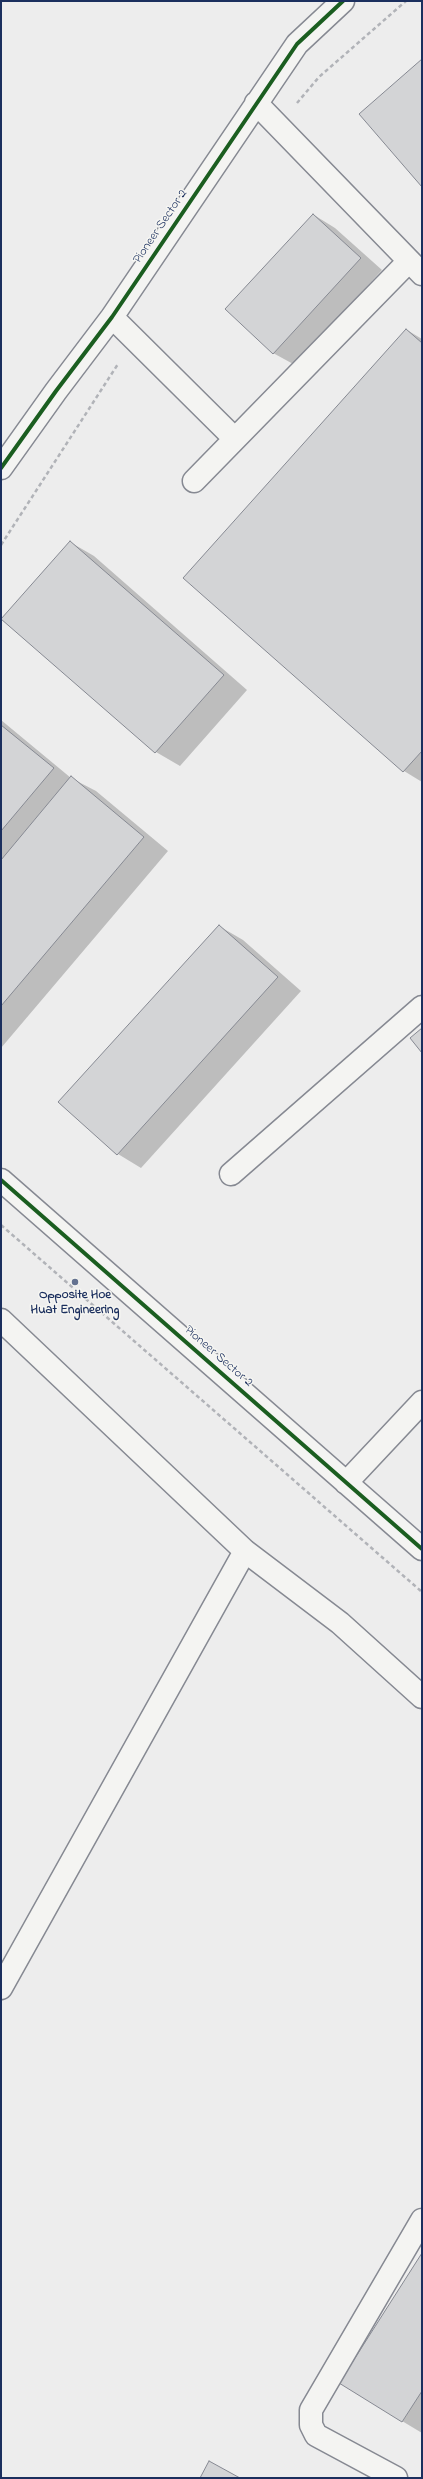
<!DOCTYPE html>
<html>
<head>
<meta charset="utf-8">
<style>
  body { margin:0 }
  #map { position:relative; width:423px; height:2479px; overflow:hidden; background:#ededed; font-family:"Indie Flower",sans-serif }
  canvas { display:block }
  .frame { position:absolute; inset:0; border:2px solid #1b2f5e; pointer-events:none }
</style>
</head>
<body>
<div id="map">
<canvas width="423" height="2479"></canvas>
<div class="frame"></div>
</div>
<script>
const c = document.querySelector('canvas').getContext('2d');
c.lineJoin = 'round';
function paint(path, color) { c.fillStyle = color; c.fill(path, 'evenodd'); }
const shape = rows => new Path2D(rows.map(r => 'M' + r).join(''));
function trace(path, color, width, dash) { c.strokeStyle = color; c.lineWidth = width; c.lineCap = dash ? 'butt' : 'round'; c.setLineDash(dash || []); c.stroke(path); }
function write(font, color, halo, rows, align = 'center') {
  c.font = font + ' "Indie Flower",sans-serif'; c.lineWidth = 3; c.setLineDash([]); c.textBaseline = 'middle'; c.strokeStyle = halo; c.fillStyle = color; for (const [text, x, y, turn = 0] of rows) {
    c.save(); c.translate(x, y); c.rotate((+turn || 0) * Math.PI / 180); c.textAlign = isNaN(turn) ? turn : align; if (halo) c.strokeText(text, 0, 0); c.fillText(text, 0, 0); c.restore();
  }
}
paint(shape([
  [314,215,335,228,382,270,295,365,273,353],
  [407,330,422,339,422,782,404,771],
  [70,542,94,556,247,690,180,766,156,752],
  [1,720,71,778,96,791,168,851,1,1048],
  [219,926,243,940,301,991,141,1168,118,1154],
  [422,2255,422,2433,402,2421]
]), '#0003');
const building = shape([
  [422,59,422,187,359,114,422,59],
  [313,214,361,258,273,354,225,309,313,214],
  [406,329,422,343,422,751,403,772,183,578,406,329],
  [70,541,224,675,155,753,1,619,70,541],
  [1,725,54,768,1,831,1,725],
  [71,776,144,837,1,1006,1,860,71,776],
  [219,925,278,977,117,1155,58,1102,219,925],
  [422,1028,422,1053,410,1038,422,1028],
  [422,2253,422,2391,402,2422,339,2383,422,2253],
  [209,2461,240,2478,200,2478,209,2461]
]);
paint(building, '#d3d4d6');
trace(building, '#868992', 1);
const minor = shape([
  [256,103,422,274],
  [112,317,235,439],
  [1,468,56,391,112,317,297,44,343,1],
  [194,481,409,261],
  [231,1174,422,1007],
  [1,1180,422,1549],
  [1,1320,245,1551,340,1623,422,1697],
  [346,1483,422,1402],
  [1,1988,245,1551],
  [396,2478,316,2435,311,2425,311,2410,422,2220]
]);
trace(minor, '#868992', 25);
trace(shape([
  [297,103,319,77,406,1],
  [1,545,118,364],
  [1,1225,422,1592]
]), '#b1b3b8', 2.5, [4, 3]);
trace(minor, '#f4f4f2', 22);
trace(shape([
  [1,468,56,391,112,317,297,44,343,1],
  [1,1180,422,1549]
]), '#1b5e20', 4);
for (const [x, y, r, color] of [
  [75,1282,4,"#647290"]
]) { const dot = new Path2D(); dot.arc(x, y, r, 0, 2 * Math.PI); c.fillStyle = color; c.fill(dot); trace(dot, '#f6f6f2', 1.5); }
write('13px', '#1b2f5e', '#f6f6f2', [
  ["Pioneer Sector 2",161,227,-56],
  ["Pioneer Sector 2",218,1357,41]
]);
write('bold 13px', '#1b2f5e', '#f6f6f2', [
  ["Opposite Hoe",75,1296],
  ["Huat Engineering",75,1311]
]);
</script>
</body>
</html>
